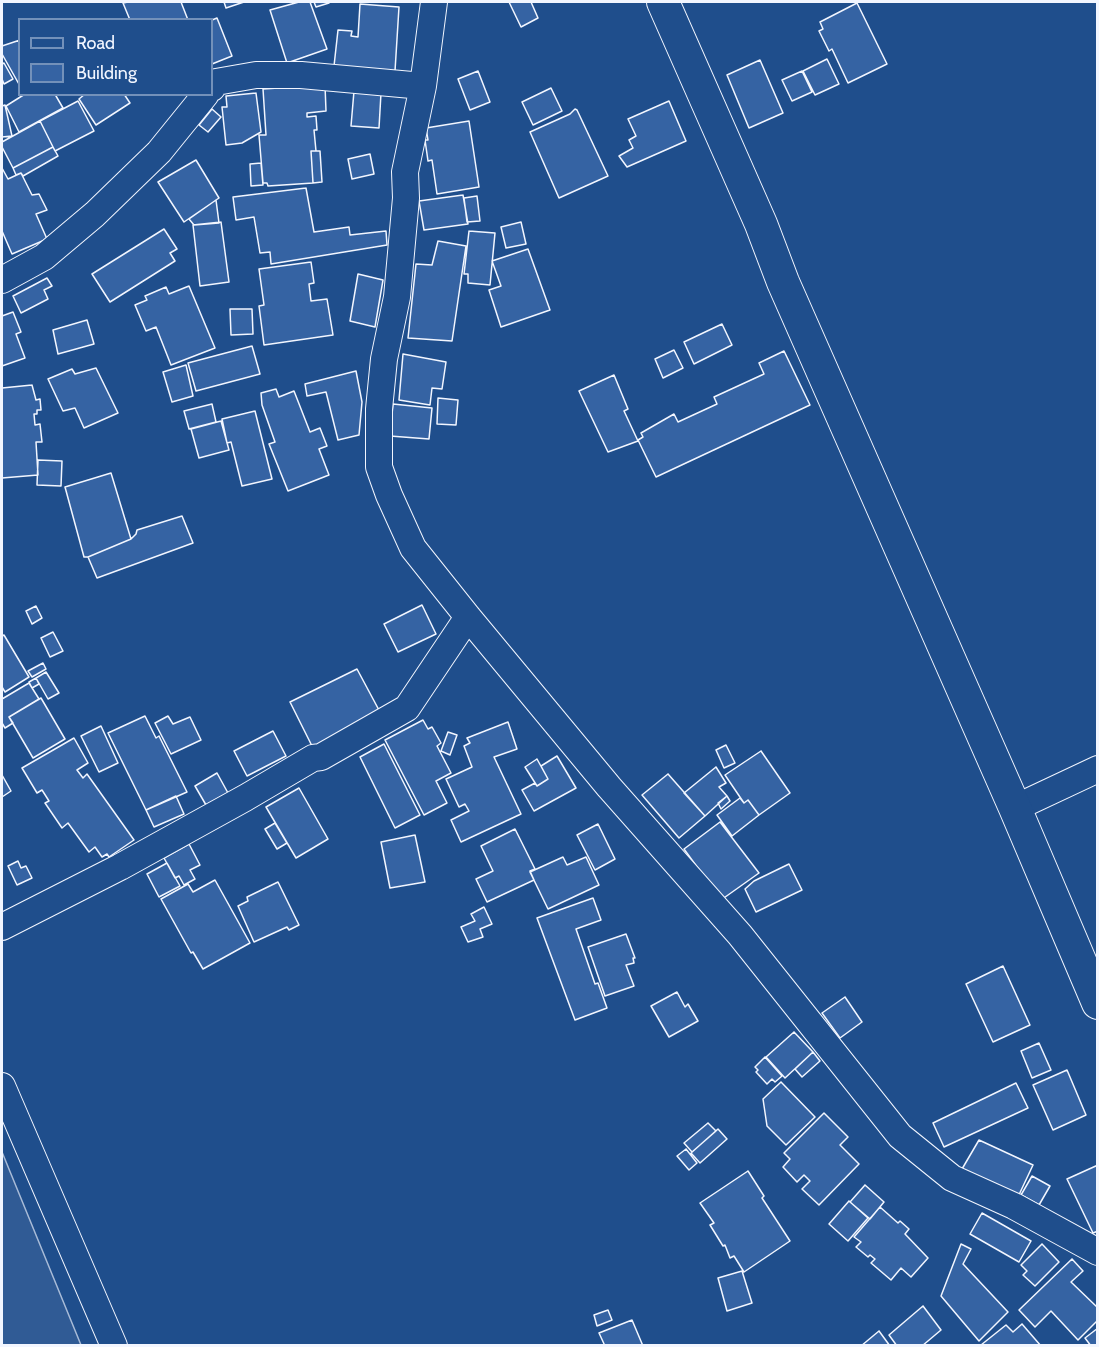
<!DOCTYPE html>
<html>
<head>
<meta charset="utf-8">
<style>
  body { margin:0 }
  #map { position:relative; width:1099px; height:1347px; overflow:hidden; background:#1f4e8c; font-family:Cabin,sans-serif }
  canvas { display:block }
  .frame { position:absolute; inset:0; border:3px solid #f2f6ff; pointer-events:none }
  .legend { position:absolute; left:18px; top:18px; width:195px; height:78px; box-sizing:border-box; background:#1f4e8c; border:2px solid #7391ba; margin:0; padding:8px 10px; list-style:none; font-size:18px; color:#f2f6ff }
  .legend li { display:flex; align-items:center; gap:12px; height:30px }
  .legend b { width:30px; border:2px solid #7391ba }
</style>
</head>
<body>
<div id="map">
<canvas width="1099" height="1347"></canvas>
<div class="frame"></div>
<ul class="legend">
<li><b style="height:8px;background:#1f4e8c"></b>Road</li>
<li><b style="height:16px;background:#3563a3"></b>Building</li>
</ul>
</div>
<script>
const c = document.querySelector('canvas').getContext('2d');
c.lineJoin = 'round';
function paint(path, color) { c.fillStyle = color; c.fill(path, 'evenodd'); }
const shape = rows => new Path2D(rows.map(r => 'M' + r).join(''));
function trace(path, color, width, dash) { c.strokeStyle = color; c.lineWidth = width; c.lineCap = dash ? 'butt' : 'round'; c.setLineDash(dash || []); c.stroke(path); }
const built = shape([
  [2,1152,81,1345,2,1345,2,1152]
]);
paint(built, '#305b95');
trace(built, '#a8bbd7', 1.5);
const building = shape([
  [128,2,181,2,188,20,130,20,123,3,128,2],
  [224,2,244,2,226,8,224,2],
  [299,2,310,2,327,49,287,63,270,10,299,2],
  [314,2,328,2,329,3,316,7,314,2],
  [509,2,531,2,538,18,521,27,509,2],
  [857,3,887,64,848,83,832,49,829,51,819,31,823,29,820,22,857,3],
  [360,4,399,7,395,71,334,66,338,30,352,31,351,36,358,37,360,4],
  [217,18,232,56,212,64,212,20,217,18],
  [20,40,20,86,2,54,2,46,20,40],
  [827,59,839,84,815,95,803,71,827,59],
  [760,60,783,113,749,128,727,75,760,60],
  [4,63,13,79,4,84,2,79,2,64,4,63],
  [478,71,490,102,470,110,458,79,478,71],
  [802,71,812,92,792,101,782,80,802,71],
  [325,85,326,111,307,113,307,117,316,116,317,130,314,130,316,151,311,151,313,183,268,186,267,183,263,183,259,135,266,135,263,89,325,85],
  [551,88,562,111,533,125,522,102,551,88],
  [354,91,381,93,379,128,351,126,354,91],
  [256,93,261,132,242,143,226,145,222,107,227,107,226,96,256,93],
  [25,94,59,94,56,96,63,108,19,132,6,106,25,94],
  [85,94,124,94,130,103,96,125,79,99,85,94],
  [78,101,94,131,55,151,40,121,78,101],
  [669,101,686,141,627,167,619,156,633,148,629,140,636,136,628,119,669,101],
  [5,105,12,136,2,137,2,106,5,105],
  [212,109,221,117,208,132,199,125,212,109],
  [575,109,577,110,608,176,559,198,530,132,570,114,575,109],
  [40,121,53,147,13,168,2,147,2,142,40,121],
  [469,121,479,187,437,194,432,160,428,161,425,140,428,140,426,128,469,121],
  [53,147,58,156,23,176,21,173,16,175,13,168,53,147],
  [311,151,320,151,322,182,313,183,311,151],
  [370,154,374,174,352,179,348,159,370,154],
  [196,160,219,198,184,222,158,182,196,160],
  [261,163,263,185,251,186,250,164,261,163],
  [2,168,8,179,21,173,32,195,39,194,47,210,36,214,47,239,12,254,2,231,2,168],
  [306,188,314,232,349,227,350,235,386,231,387,245,271,264,270,252,260,253,254,217,236,220,233,197,306,188],
  [463,195,468,224,424,230,419,201,463,195],
  [477,196,480,221,467,222,464,198,477,196],
  [216,200,219,223,194,225,189,219,216,200],
  [221,222,229,282,200,286,193,225,221,222],
  [521,222,526,244,506,248,501,227,521,222],
  [164,229,177,249,170,253,175,261,110,302,92,274,164,229],
  [469,231,495,233,490,285,468,283,468,274,464,274,469,231],
  [438,241,466,246,452,341,408,338,416,264,432,265,438,241],
  [528,249,550,310,501,327,489,290,501,286,492,261,528,249],
  [311,262,314,283,309,284,311,301,327,299,333,335,264,345,259,306,264,305,259,269,311,262],
  [358,274,383,280,375,327,350,321,358,274],
  [47,278,52,286,44,290,48,299,21,313,13,296,47,278],
  [189,286,215,348,171,365,156,327,146,331,135,305,147,300,145,296,166,287,169,294,189,286],
  [230,309,252,309,253,334,231,335,230,309],
  [13,312,21,332,16,334,25,358,2,366,2,316,13,312],
  [87,320,94,344,58,354,53,330,87,320],
  [722,324,732,345,694,364,684,342,722,324],
  [252,346,260,374,196,391,188,363,252,346],
  [674,350,683,368,663,378,655,359,674,350],
  [784,351,810,405,656,477,638,440,643,437,641,433,674,414,678,422,717,404,714,397,764,374,759,363,784,351],
  [403,354,446,362,442,389,432,388,430,405,399,400,403,354],
  [186,365,193,396,172,402,163,372,186,365],
  [96,368,118,413,84,428,75,408,63,411,48,379,72,369,75,374,96,368],
  [356,371,362,402,359,435,338,440,326,392,307,396,305,384,356,371],
  [614,375,628,409,624,411,638,441,608,452,579,391,614,375],
  [32,385,36,400,40,399,41,410,37,410,37,414,34,414,35,425,40,424,42,442,36,442,38,475,2,478,2,388,32,385],
  [276,389,279,397,294,391,310,432,320,428,327,446,319,449,329,475,288,491,269,444,275,442,262,405,261,393,276,389],
  [438,398,458,400,456,425,437,424,438,398],
  [212,404,216,422,189,429,184,411,212,404],
  [393,404,432,408,429,439,390,436,393,404],
  [255,411,272,479,242,486,231,442,227,443,222,419,255,411],
  [221,421,229,450,199,458,191,429,221,421],
  [38,460,62,461,61,486,37,485,38,460],
  [111,473,131,539,88,557,84,557,65,487,111,473],
  [182,516,193,543,97,578,88,557,131,539,136,534,137,530,182,516],
  [422,605,436,634,398,652,384,624,422,605],
  [36,606,42,618,32,624,26,611,36,606],
  [53,632,63,651,50,657,41,638,53,632],
  [4,635,29,677,5,692,2,687,2,636,4,635],
  [43,663,46,669,32,677,28,671,43,663],
  [357,669,380,712,313,748,290,702,357,669],
  [46,672,59,693,48,699,36,678,46,672],
  [36,678,39,684,32,688,29,682,36,678],
  [29,683,39,699,9,717,13,723,5,728,2,723,2,699,29,683],
  [41,698,65,739,33,758,9,717,41,698],
  [145,716,156,738,159,736,187,792,146,810,108,733,145,716],
  [168,716,173,724,190,717,201,740,171,754,155,723,168,716],
  [423,720,428,729,432,727,441,743,437,746,451,773,436,781,447,803,424,815,385,740,423,720],
  [508,722,517,749,494,757,521,814,461,842,451,820,469,811,465,804,459,807,446,779,472,767,464,746,470,743,467,738,508,722],
  [101,726,118,763,99,772,81,736,101,726],
  [273,731,286,756,247,776,234,751,273,731],
  [448,732,457,735,450,755,441,751,448,732],
  [74,738,88,763,77,770,83,778,87,774,134,840,109,857,107,854,102,857,95,847,89,852,68,823,62,828,45,803,49,801,42,790,37,793,22,768,74,738],
  [384,744,420,815,395,828,360,757,384,744],
  [726,745,735,763,724,768,716,750,726,745],
  [761,751,790,793,759,815,748,800,744,803,725,775,761,751],
  [557,756,576,788,534,811,522,790,535,783,537,786,548,779,541,766,557,756],
  [537,759,548,779,537,786,525,767,537,759],
  [716,767,726,783,719,787,727,796,705,816,684,793,716,767],
  [217,773,228,793,206,805,195,786,217,773],
  [668,774,705,816,679,838,642,795,668,774],
  [2,775,11,791,2,797,2,775],
  [299,788,328,839,296,858,266,807,299,788],
  [176,796,184,814,154,827,146,810,176,796],
  [727,796,730,801,721,809,718,803,727,796],
  [740,798,744,803,748,800,759,815,732,836,717,815,740,798],
  [720,822,759,873,721,900,684,849,720,822],
  [275,823,287,843,277,849,265,829,275,823],
  [598,824,615,859,595,870,577,835,598,824],
  [515,829,535,869,530,871,534,880,487,902,476,879,493,871,481,846,515,829],
  [415,835,425,882,390,888,381,842,415,835],
  [189,844,200,865,190,870,195,879,184,885,179,876,175,878,164,858,189,844],
  [563,857,567,865,586,857,599,885,548,909,530,872,563,857],
  [18,861,21,868,26,866,32,878,17,885,8,866,18,861],
  [167,863,180,886,159,897,147,874,167,863],
  [789,864,802,890,756,912,745,889,754,881,789,864],
  [215,880,250,943,203,969,193,952,191,953,161,899,188,884,193,892,215,880],
  [278,882,299,925,289,930,287,927,254,942,238,906,248,901,247,897,278,882],
  [593,898,601,920,576,929,595,984,598,983,607,1008,575,1020,537,918,593,898],
  [484,907,492,924,480,929,483,937,468,942,461,927,475,921,471,914,484,907],
  [626,934,635,958,633,958,634,963,626,965,634,986,605,996,588,947,626,934],
  [1003,966,1030,1025,993,1042,966,984,1003,966],
  [677,992,685,1007,688,1004,698,1021,669,1037,651,1006,677,992],
  [845,997,862,1022,840,1038,822,1013,845,997],
  [794,1032,813,1052,785,1078,766,1057,794,1032],
  [1039,1043,1051,1070,1032,1078,1021,1051,1039,1043],
  [813,1052,820,1061,802,1077,795,1069,813,1052],
  [765,1057,782,1076,775,1082,772,1079,767,1084,756,1072,758,1070,755,1067,765,1057],
  [1067,1070,1086,1115,1053,1130,1033,1085,1067,1070],
  [781,1082,815,1117,786,1145,767,1126,763,1099,781,1082],
  [1016,1083,1028,1108,944,1147,933,1123,1016,1083],
  [824,1113,848,1137,840,1145,859,1164,819,1205,802,1189,810,1181,804,1175,797,1182,783,1167,790,1159,784,1153,824,1113],
  [708,1123,716,1131,692,1152,684,1143,708,1123],
  [718,1129,727,1139,700,1163,691,1153,718,1129],
  [979,1140,1033,1165,1017,1199,962,1169,979,1140],
  [686,1149,697,1163,689,1170,677,1156,686,1149],
  [1098,1165,1098,1231,1093,1233,1067,1179,1098,1165],
  [748,1171,764,1196,762,1198,790,1241,744,1272,734,1256,730,1258,725,1245,723,1246,710,1225,714,1223,700,1203,748,1171],
  [1032,1176,1050,1186,1039,1205,1021,1195,1032,1176],
  [865,1185,884,1202,870,1219,850,1202,865,1185],
  [849,1201,868,1218,848,1241,829,1224,849,1201],
  [880,1207,898,1223,900,1221,909,1229,905,1234,928,1258,911,1277,901,1268,891,1280,871,1263,875,1259,870,1255,868,1257,856,1247,861,1242,854,1237,880,1207],
  [982,1213,1031,1241,1019,1262,970,1234,982,1213],
  [961,1244,971,1249,963,1264,1008,1312,979,1341,941,1296,961,1244],
  [1042,1244,1059,1262,1035,1286,1023,1275,1027,1271,1021,1265,1042,1244],
  [1072,1259,1083,1271,1071,1282,1098,1308,1098,1320,1078,1340,1051,1311,1035,1327,1019,1310,1072,1259],
  [742,1271,752,1303,727,1311,718,1278,742,1271],
  [923,1306,941,1330,922,1346,897,1346,889,1335,923,1306],
  [608,1310,612,1320,597,1326,594,1315,608,1310],
  [632,1320,643,1346,605,1346,599,1333,632,1320],
  [1022,1324,1041,1346,981,1345,1006,1325,1013,1332,1022,1324],
  [1098,1328,1098,1346,1091,1346,1085,1338,1098,1328],
  [879,1331,890,1346,861,1346,879,1331]
]);
paint(building, '#3563a3');
trace(building, '#f2f6ff', 1.5);
const minor = shape([
  [434,2,423,86,405,172,406,198,397,297,384,359,379,409,379,467,389,495,413,548,468,617,609,787,740,935,900,1136,952,1178,1014,1206,1098,1252],
  [212,88,216,82,256,75,301,75,423,86],
  [2,280,44,257,95,214,159,152,206,94],
  [1015,808,1098,769],
  [2,927,120,867,245,798,313,758,321,757,407,708,468,617],
  [2,1086,114,1346]
]);
const tertiary = shape([
  [663,2,761,224,783,282,1015,808,1098,1003]
]);
trace(minor, '#f2f6ff', 28);
trace(tertiary, '#f2f6ff', 34);
trace(minor, '#1f4e8c', 26);
trace(tertiary, '#1f4e8c', 32);
</script>
</body>
</html>
